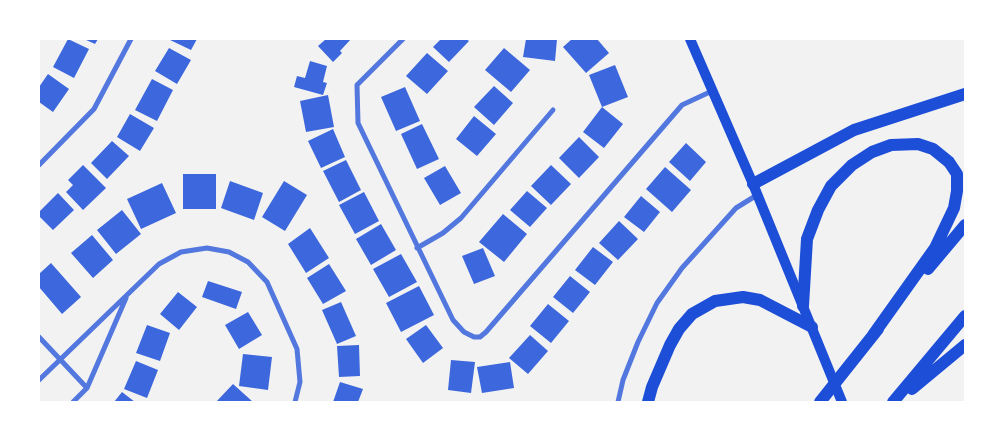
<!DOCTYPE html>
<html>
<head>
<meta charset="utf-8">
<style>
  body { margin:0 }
  #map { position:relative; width:1004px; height:441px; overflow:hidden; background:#f2f2f2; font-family:Mulish,sans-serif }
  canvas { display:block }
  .frame { position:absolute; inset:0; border:40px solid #fff; pointer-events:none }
</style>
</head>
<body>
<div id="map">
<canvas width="1004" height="441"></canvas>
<div class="frame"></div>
</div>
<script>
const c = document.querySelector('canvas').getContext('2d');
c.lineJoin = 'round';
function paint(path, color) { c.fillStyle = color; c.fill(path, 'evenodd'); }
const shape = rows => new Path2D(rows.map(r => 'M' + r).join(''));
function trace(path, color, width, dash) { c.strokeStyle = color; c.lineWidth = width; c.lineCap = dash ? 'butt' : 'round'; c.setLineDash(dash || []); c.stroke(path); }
paint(shape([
  [68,39,89,49,74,78,53,67],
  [84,39,98,39,95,44],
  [168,39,197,39,191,50],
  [326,39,351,39,340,51,342,53,333,62,318,46],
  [441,39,466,39,469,41,449,62,433,47],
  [526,39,557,39,555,61,523,57],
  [572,39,597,39,609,53,586,73,563,47],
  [169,48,191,60,177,84,155,71],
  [504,48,530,70,511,92,485,70],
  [427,53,448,71,427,94,406,76],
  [310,61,327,66,323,82,327,83,323,95,294,87,297,76,305,78],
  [615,65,628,97,602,107,589,75],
  [48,74,69,89,53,112,39,102,39,87],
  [152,79,173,90,157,121,135,110],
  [494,86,513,103,494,125,474,107],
  [405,87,420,121,396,131,381,97],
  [328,95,334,127,306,132,300,101],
  [602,107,623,124,604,148,583,132],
  [130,114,154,128,140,151,117,137],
  [474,116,496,134,477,156,456,139],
  [422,124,439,159,417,169,401,134],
  [333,129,345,157,321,168,308,141],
  [579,137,599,157,579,178,559,158],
  [112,141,129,156,107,179,91,163],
  [686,143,706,162,690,181,669,162],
  [346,160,361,190,339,202,323,171],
  [83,165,106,188,83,210,66,192,73,185,68,180],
  [551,165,571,184,551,205,531,186],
  [445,166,461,193,440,205,424,178],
  [665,167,691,190,672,212,646,189],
  [183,174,216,174,216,209,183,209],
  [230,181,263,193,254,220,221,208],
  [284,181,307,195,285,231,262,217],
  [162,183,176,213,141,229,127,199],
  [527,191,547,208,530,227,510,210],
  [364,192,379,221,355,234,339,205],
  [58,193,74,210,53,230,39,216,39,212],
  [641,196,660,212,644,232,624,217],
  [122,210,141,234,116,254,97,230],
  [503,214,527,234,504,262,479,242],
  [619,221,638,239,618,260,599,243],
  [381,224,396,250,371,265,356,239],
  [310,228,329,258,306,273,288,244],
  [92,235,113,260,93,278,71,253],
  [593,247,613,262,595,285,575,270],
  [483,248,495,276,474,284,462,256],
  [401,254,417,282,389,297,373,269],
  [51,263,81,297,62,314,39,287,39,274],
  [329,264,346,291,323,304,307,278],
  [570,276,590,292,573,313,553,297],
  [208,281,242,292,236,309,202,297],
  [419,286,434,315,401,332,386,303],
  [178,292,197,307,179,330,160,314],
  [341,302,356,336,337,344,322,310],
  [548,304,569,321,551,343,530,326],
  [248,312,262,335,239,349,225,325],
  [147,325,170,333,160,361,136,353],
  [426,325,443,348,423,363,406,339],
  [530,335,548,351,528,374,509,358],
  [359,345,360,376,339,377,337,346],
  [243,354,272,357,268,390,239,386],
  [451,360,475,362,471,393,448,390],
  [136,361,158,370,147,398,124,389],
  [510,362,514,388,482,393,477,367],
  [340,382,363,389,358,402,333,402],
  [233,384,253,402,216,402],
  [122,392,135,402,114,402]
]), '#3d67dc');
trace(shape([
  [403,39,357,85,358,123,453,320,464,332,474,337,480,337,486,332,682,105,712,91],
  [39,165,94,109,131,39],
  [417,248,443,233,461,218,553,110],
  [39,337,87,388],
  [39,380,159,264,181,252,207,248,229,252,248,262,267,282,297,349,300,382,295,402],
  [73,402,87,388,126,298],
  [618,402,623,380,638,342,657,303,682,268,736,208,757,195]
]), '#5277de', 5);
trace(shape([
  [690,39,753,184,842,402]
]), '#1d4ed8', 10);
trace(shape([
  [753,184,854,130,965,94],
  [928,269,965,225],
  [803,306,807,239,818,210,831,186,852,165,872,152,891,145,918,144,933,149,949,162,957,174,957,191,954,208,935,248,873,335],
  [912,389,965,345],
  [648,402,652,387,670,345,679,329,692,314,715,301,743,297,760,300,812,327],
  [820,402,878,329],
  [893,402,965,316]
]), '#1d4ed8', 12);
</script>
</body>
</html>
